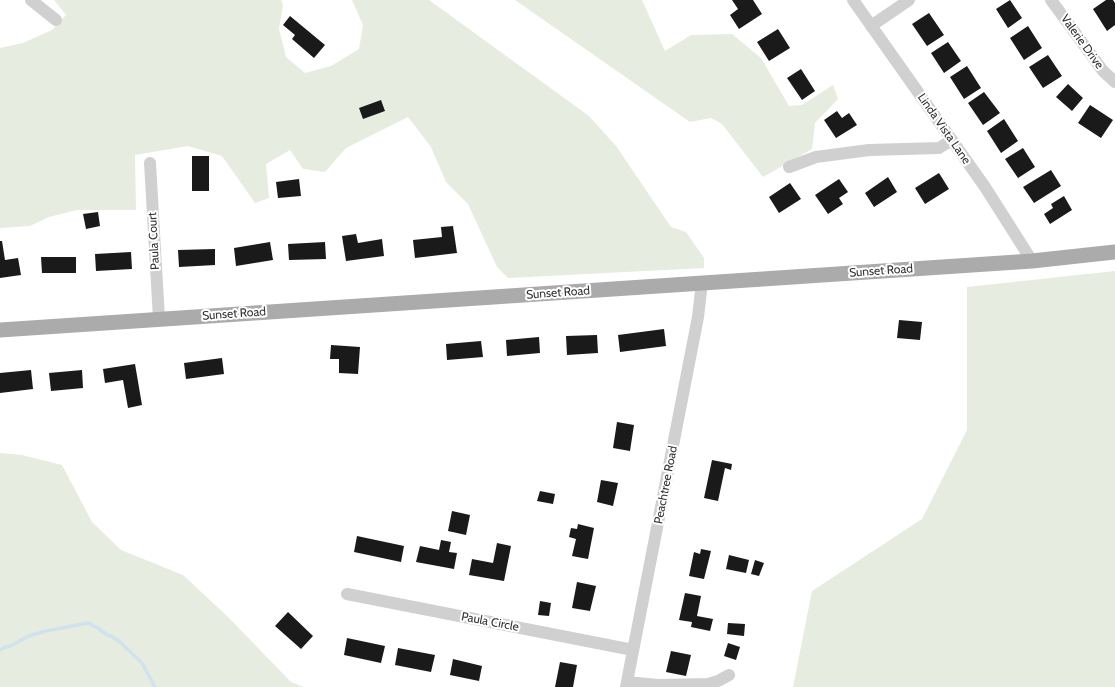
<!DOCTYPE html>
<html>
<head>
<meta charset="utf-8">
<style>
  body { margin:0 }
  canvas { display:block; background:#fff }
</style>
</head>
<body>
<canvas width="1115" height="687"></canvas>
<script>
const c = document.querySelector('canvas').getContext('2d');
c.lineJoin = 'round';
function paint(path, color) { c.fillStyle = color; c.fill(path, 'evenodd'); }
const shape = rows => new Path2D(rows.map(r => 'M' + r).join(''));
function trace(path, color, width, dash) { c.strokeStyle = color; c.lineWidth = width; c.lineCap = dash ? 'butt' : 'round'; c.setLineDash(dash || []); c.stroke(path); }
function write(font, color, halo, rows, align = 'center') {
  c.font = font + ' Cabin,sans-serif'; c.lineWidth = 4; c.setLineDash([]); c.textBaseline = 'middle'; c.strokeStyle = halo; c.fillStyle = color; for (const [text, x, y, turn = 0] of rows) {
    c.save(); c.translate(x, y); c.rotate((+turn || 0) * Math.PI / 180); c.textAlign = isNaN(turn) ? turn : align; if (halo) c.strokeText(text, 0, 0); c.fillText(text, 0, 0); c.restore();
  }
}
paint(shape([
  [54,0,281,0,283,5,279,29,286,57,305,73,331,66,359,49,363,25,352,0,429,0,589,116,616,146,671,227,686,232,704,258,704,268,508,278,497,267,468,204,446,182,431,147,408,117,346,148,325,172,303,169,290,150,266,164,269,198,255,203,222,156,188,146,135,155,136,210,77,210,49,217,30,226,0,228,0,48,23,43,52,30,66,15],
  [515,0,642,0,665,51,691,35,732,34,761,58,789,106,802,105,833,85,838,99,815,123,812,149,763,177,722,124,711,118,690,122],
  [1115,271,1115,687,793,687,812,591,922,519,967,430,967,287],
  [0,453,22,455,62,465,92,522,121,550,183,575,228,617,291,682,304,687,0,687]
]), '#e6ecdf');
trace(shape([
  [0,650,5,647,10,646,29,636,46,631,88,623,98,628,107,635,111,636,120,642,142,663,155,687]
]), '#cfe2ee', 3.5);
paint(shape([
  [732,0,753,0,762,14,739,29,730,15,738,9],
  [1010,0,1022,18,1008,28,996,9],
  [1106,0,1113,0,1115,3,1115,25,1107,31,1093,9],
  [929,13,944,35,927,46,912,24],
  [290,16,325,45,314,58,292,39,295,35,283,25],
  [1028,26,1042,48,1024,60,1010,38],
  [778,29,790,48,769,61,757,42],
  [948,42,961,61,944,73,931,53],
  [1048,55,1062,76,1043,88,1029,67],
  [967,66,981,88,964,99,950,77],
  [801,69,815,91,802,100,787,78],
  [1068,84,1083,98,1072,111,1056,97],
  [984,92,1000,113,983,125,968,103],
  [381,100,385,111,363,119,359,108],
  [1090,105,1113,120,1101,138,1078,123],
  [837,111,842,118,849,113,857,125,836,138,824,120],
  [1004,119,1018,141,1001,153,987,131],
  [1023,148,1035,167,1018,178,1005,159],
  [192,156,209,156,209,191,192,191],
  [1051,170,1061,186,1034,203,1023,187],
  [939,173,949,189,925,204,915,188],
  [888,177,897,192,874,207,865,193],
  [299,179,301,196,278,198,276,182],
  [839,179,848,192,839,198,843,204,828,214,815,195],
  [790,183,801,199,779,213,769,197],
  [1064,196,1072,210,1050,224,1044,214,1053,208,1051,204],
  [98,212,100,226,86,229,83,214],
  [453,226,457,253,415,258,413,240,442,237,441,227],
  [356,234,358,243,382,239,384,256,346,261,342,236],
  [0,241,2,241,5,260,18,258,21,275,0,278],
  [270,242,273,260,236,266,234,248],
  [325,242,326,259,289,260,288,244],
  [215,249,215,265,179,267,178,250],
  [131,252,132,269,96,271,95,254],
  [41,257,76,257,76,273,42,273],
  [899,320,922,322,920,340,897,338],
  [664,329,666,346,620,352,618,335],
  [597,335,598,353,567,355,566,336],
  [539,337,540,353,507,356,506,340],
  [481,341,483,357,447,360,446,344],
  [331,345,360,347,358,374,339,373,339,359,330,359],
  [222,358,224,374,186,379,184,363],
  [135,364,142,405,128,408,123,380,105,383,103,369],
  [31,370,33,389,0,393,0,373],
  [82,370,83,388,51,391,49,373],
  [617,422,634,425,630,451,613,448],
  [712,460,732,464,731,470,725,468,718,501,704,498],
  [601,480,618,483,613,506,597,502],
  [540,491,555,494,553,504,537,501],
  [452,511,470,515,466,535,448,531],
  [578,524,594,528,588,559,572,556,576,539,569,537,571,528,577,529],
  [357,536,404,546,401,562,354,552],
  [441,540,451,542,449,552,457,553,454,569,416,562,420,546,439,550],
  [497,543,511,546,504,581,469,575,472,559,493,563],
  [701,549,711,551,704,579,689,576,694,552,700,554],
  [729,555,749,560,746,573,726,569],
  [755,560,764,563,759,576,751,574],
  [577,582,596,586,590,611,572,608],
  [685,593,701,596,697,616,713,619,710,631,691,627,692,622,679,620],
  [540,601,551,603,549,616,538,615],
  [288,612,313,636,301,649,275,626],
  [728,623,745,624,744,636,727,634],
  [347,638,385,646,381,663,344,655],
  [728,643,740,647,736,660,724,656],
  [398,648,435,655,431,672,395,665],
  [671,651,691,655,686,676,666,672],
  [453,659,482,666,479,681,450,675],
  [560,662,577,665,573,687,555,687]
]), '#1a1a1a');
trace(shape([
  [31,0,56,20],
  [853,0,985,187,1032,261],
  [1051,0,1103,71,1115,82],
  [871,26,909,0],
  [150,163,159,319],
  [789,167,816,157,869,150,939,148,952,140],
  [347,594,633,650],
  [627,682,658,685,708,684,718,681,729,675],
  [626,687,698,317,702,282]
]), '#d0d0d0', 12);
trace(shape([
  [0,330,1032,261,1115,252]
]), '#ababab', 15);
write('12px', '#333', '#fff', [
  ["Valerie Drive",1082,42,54],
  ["Linda Vista Lane",944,129,55],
  ["Paula Court",154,241,-93],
  ["Sunset Road",881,271,-4],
  ["Sunset Road",558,293,-4],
  ["Sunset Road",234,314,-4],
  ["Peachtree Road",666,485,-79],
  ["Paula Circle",490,622,11]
]);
</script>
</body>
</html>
